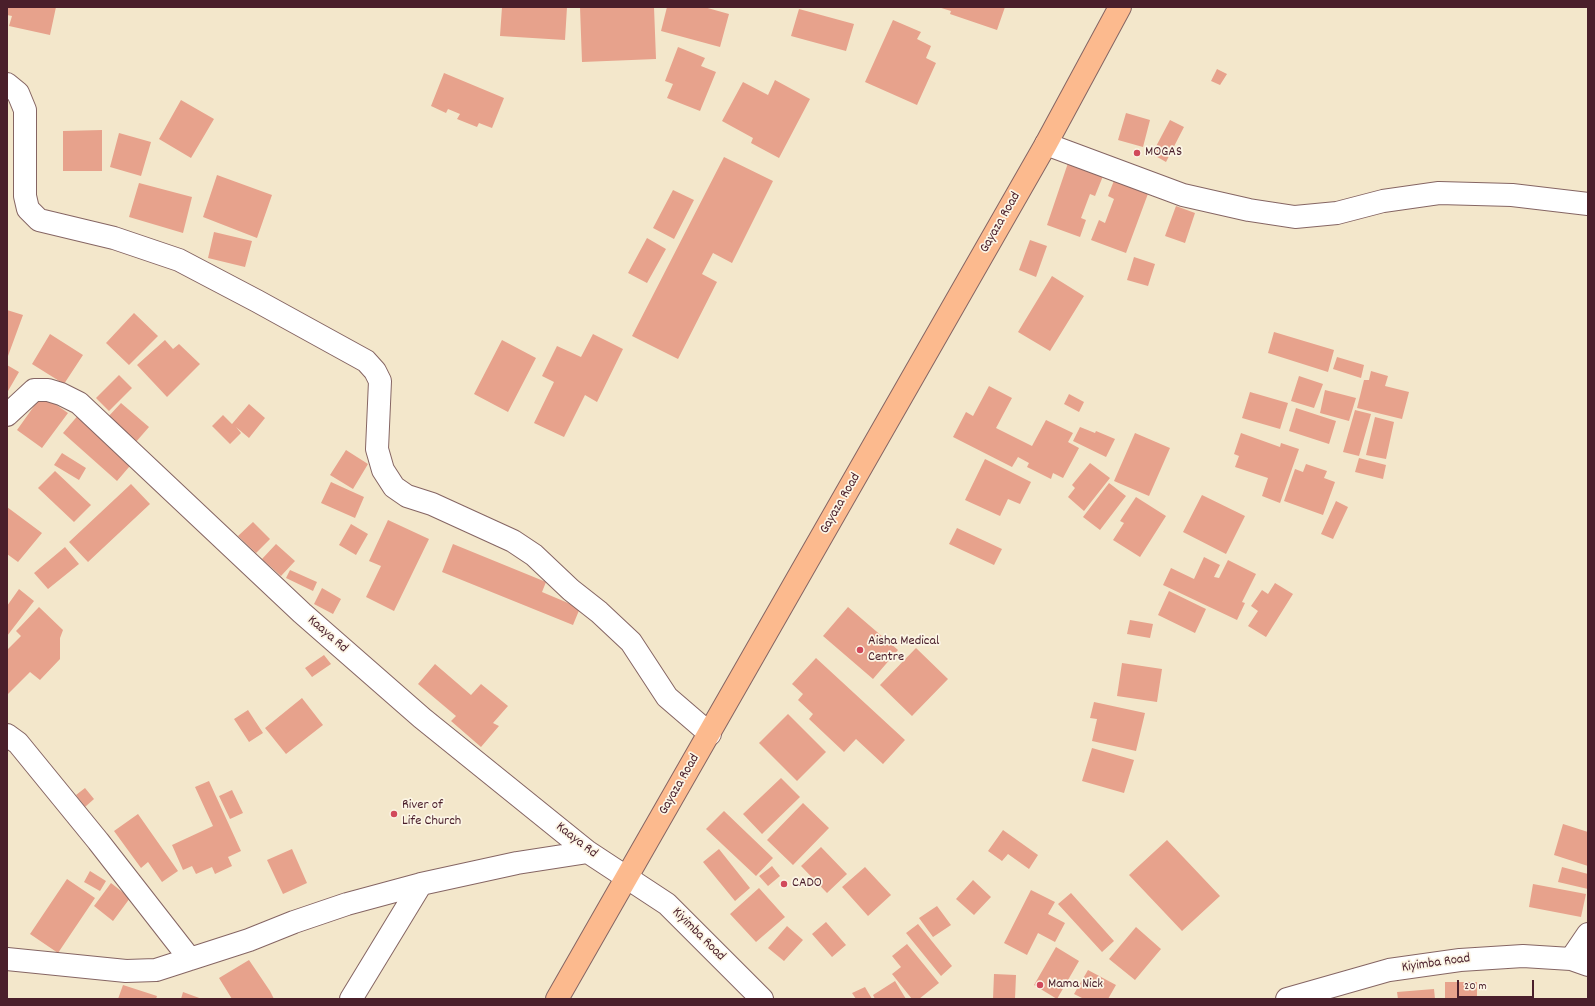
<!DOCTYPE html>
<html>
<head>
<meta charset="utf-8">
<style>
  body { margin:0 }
  #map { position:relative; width:1595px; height:1006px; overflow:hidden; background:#f3e7cb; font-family:Dekko,sans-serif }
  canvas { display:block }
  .frame { position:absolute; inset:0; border:8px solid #4a1f2b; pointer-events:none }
  .scale { position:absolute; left:1457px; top:980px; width:77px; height:18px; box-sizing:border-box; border:2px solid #4a1f2b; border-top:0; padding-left:5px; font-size:12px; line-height:14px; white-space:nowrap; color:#4a1f2b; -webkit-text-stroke:3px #fcf5e5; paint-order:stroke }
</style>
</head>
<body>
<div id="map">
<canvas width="1595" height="1006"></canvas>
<div class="frame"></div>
<div class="scale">20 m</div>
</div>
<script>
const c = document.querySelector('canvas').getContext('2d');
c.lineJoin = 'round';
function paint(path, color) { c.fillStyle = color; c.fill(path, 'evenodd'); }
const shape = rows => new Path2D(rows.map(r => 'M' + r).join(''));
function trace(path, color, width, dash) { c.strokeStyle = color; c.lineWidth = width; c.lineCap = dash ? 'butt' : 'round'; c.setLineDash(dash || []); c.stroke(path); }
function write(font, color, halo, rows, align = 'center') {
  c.font = font + ' Dekko,sans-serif'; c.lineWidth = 3.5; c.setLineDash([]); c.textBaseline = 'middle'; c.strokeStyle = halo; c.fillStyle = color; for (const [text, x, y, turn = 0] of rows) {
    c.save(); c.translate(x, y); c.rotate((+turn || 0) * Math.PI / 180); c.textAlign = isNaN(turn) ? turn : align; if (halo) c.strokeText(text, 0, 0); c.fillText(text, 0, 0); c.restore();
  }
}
paint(shape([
  [7,7,56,7,50,35,9,26,12,16,7,15],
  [502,7,567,7,565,40,500,36],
  [580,7,654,7,656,59,582,62],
  [667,7,704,7,729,14,720,47,661,31],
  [938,7,1005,7,997,30,950,14,951,11],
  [799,9,854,24,846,51,791,36],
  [893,20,921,32,917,39,931,46,926,58,936,63,917,105,865,82],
  [678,47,705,58,701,66,716,72,700,111,667,98,673,84,665,81],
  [1217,69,1227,74,1220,85,1211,81],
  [444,73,504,98,492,128,479,123,477,127,457,119,460,114,448,109,446,113,431,106],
  [775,80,810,99,779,158,751,143,753,138,722,121,743,82,768,95],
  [181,100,214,119,191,158,159,139],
  [1126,113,1150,120,1143,147,1118,140],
  [1170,120,1184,127,1166,162,1152,154],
  [102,130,102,171,63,171,63,131],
  [119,133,151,142,141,176,110,167],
  [724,157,773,181,732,263,713,253,702,274,717,282,678,359,632,336],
  [1068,163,1103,176,1095,196,1090,194,1081,218,1086,220,1080,237,1047,225],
  [217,175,272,195,257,238,203,217],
  [1115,178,1149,191,1126,253,1091,240,1099,220,1105,223,1114,199,1108,196],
  [139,183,192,197,183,233,129,217],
  [673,190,694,200,674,239,653,228],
  [1176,206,1195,213,1185,243,1165,236],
  [214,232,252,241,245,267,208,258],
  [647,238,666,249,647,283,628,273],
  [1030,240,1047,246,1036,277,1019,270],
  [1134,257,1155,264,1148,286,1127,280],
  [1052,276,1084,296,1050,351,1018,332],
  [7,310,23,315,8,356,7,355],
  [134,313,158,336,129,365,106,343],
  [1274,332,1334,350,1328,372,1268,353],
  [50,334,83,355,64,384,32,364],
  [593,334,623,349,597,402,585,395,564,437,534,423,554,382,542,376,557,346,581,357],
  [165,340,173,349,179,344,200,364,167,397,137,365],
  [502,340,536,358,508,412,474,394],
  [1337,357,1364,365,1361,378,1333,369],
  [7,365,19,372,8,391,7,391],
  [1371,371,1388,376,1385,386,1409,392,1402,419,1357,408,1364,380,1369,380],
  [119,375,132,388,109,411,96,398],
  [1299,376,1323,384,1314,408,1291,401],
  [989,386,1012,398,996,428,1032,446,1046,420,1073,433,1068,442,1079,448,1063,478,1053,473,1051,479,1027,467,1029,463,1018,457,1012,467,953,437,966,412,973,416],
  [1325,390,1356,398,1349,421,1320,413],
  [1250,392,1288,403,1280,429,1242,418],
  [1069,394,1084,402,1079,412,1064,404],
  [42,395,68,413,42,448,17,430],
  [121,403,149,427,135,443,107,418],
  [249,404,265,418,249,438,236,427,241,433,230,444,212,426,223,415,232,424],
  [1296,408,1336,421,1329,444,1289,431],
  [1355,410,1371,414,1359,456,1343,452],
  [80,413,135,460,117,481,63,433],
  [1375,417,1394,422,1386,459,1366,455],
  [1080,427,1095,433,1096,431,1115,439,1106,457,1073,441],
  [1135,433,1170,448,1149,496,1114,481],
  [1241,433,1280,447,1281,443,1299,449,1280,503,1262,496,1268,478,1235,467,1239,456,1234,454],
  [346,450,368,464,353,489,330,475],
  [62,453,86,468,79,480,54,465],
  [1359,458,1386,465,1383,479,1355,472],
  [985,459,1031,482,1020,504,1008,499,1000,516,965,500],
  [1090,463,1110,478,1084,511,1068,497,1075,488,1072,485],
  [1306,464,1327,471,1324,478,1335,482,1323,515,1284,501,1295,469,1303,472],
  [55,471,91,505,74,522,38,488],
  [331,482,364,497,355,518,321,503],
  [1109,483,1126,496,1100,530,1083,517],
  [131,484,150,504,88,562,69,542],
  [1202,495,1245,516,1226,554,1183,532],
  [1136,497,1166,516,1140,557,1113,540,1124,523,1120,521],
  [1336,501,1348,507,1333,539,1321,534],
  [7,507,42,533,18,562,7,554],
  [388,520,429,539,394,611,366,597,381,566,369,561],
  [253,522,270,539,256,553,238,536],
  [351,524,368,534,356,555,339,545],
  [957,528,1002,549,994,565,949,544],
  [276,544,295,561,281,576,262,559],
  [453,544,546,582,542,592,580,608,573,625,442,572],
  [65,547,79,564,48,589,34,573],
  [1204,557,1220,565,1214,577,1219,578,1228,560,1256,574,1242,602,1245,603,1237,620,1163,585,1171,568,1194,579],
  [290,570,317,582,313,591,286,578],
  [1275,583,1293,594,1266,637,1248,626,1258,611,1251,606,1262,590,1268,594],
  [322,588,341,599,333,614,314,604],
  [19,589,34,601,7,636,7,606],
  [1169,591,1206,609,1195,633,1158,615],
  [39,607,63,630,60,638,60,659,40,680,30,672,7,695,7,650,21,636,16,631],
  [848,607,898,650,873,679,823,636],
  [1130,620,1153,624,1150,638,1127,634],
  [916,648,948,679,912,716,880,685],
  [324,655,331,664,312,677,305,668],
  [816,658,905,740,883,764,856,739,844,752,809,719,813,714,798,700,803,694,792,684],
  [1122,663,1162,669,1157,702,1117,696],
  [435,664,471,695,481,684,508,706,493,723,499,726,481,747,451,721,456,716,418,684],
  [302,698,323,725,286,754,265,728],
  [1094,702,1145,713,1136,751,1092,741,1097,719,1090,718],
  [248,710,263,733,249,742,234,719],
  [788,714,826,752,797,781,759,743],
  [1092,748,1134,760,1124,793,1082,781],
  [781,778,800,797,762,834,743,814],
  [209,781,241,851,228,857,232,866,215,874,212,867,196,874,192,866,183,870,172,845,213,826,195,787],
  [85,788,94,799,85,807,76,795],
  [232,790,243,813,230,819,219,796],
  [803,803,829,828,793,865,767,840],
  [724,811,773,858,756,876,706,829],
  [138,814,178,871,162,882,148,862,141,868,114,831],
  [1563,824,1588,832,1588,866,1554,855],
  [1003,830,1038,855,1029,869,1008,854,1002,861,988,851],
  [1167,840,1220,896,1182,931,1129,875],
  [821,847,847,874,827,893,801,866],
  [292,849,307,883,283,894,267,860],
  [719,849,750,888,735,901,703,862],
  [772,866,780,876,768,886,759,876],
  [865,867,891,895,868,916,842,887],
  [1562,867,1588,874,1588,889,1558,882],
  [90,871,106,881,100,891,84,882],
  [67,879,95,898,58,953,30,934],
  [973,880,991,897,974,915,956,899],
  [111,883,130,898,113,921,94,906],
  [1533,884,1586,894,1581,917,1529,907],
  [759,888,785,917,756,942,730,914],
  [1031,890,1055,902,1048,914,1065,923,1055,942,1038,933,1027,955,1004,943],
  [1071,893,1114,941,1102,952,1058,904],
  [937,906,951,925,933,937,919,918],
  [826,922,846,945,832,957,812,934],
  [918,924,952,966,941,976,906,933],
  [787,926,803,940,784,961,768,948],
  [1136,927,1161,949,1135,980,1109,959],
  [907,944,939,983,919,999,912,999,892,974,901,967,892,956],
  [1056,947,1079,961,1057,999,1034,985],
  [249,960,270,991,274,999,232,999,219,978],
  [1088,970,1116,985,1108,999,1084,999,1074,994],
  [994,974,1016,975,1015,999,993,999],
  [895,981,906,999,875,999,873,995],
  [1445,982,1477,982,1477,999,1445,999],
  [123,985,157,996,156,999,118,999],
  [865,987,872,999,856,999,852,993],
  [1434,989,1435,999,1398,999,1397,992],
  [183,992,202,999,181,999]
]), '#e7a28c');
const minor = shape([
  [7,84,18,93,25,110,25,196,28,209,39,220,114,238,179,260,257,301,366,361,375,371,380,381,377,449,383,470,394,487,407,496,432,504,513,541,534,555,571,590,599,612,631,642,667,697,710,734],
  [1046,144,1183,195,1249,210,1295,217,1337,213,1383,201,1439,193,1512,195,1588,204],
  [7,415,34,390,48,390,61,394,79,403,302,613,422,718,588,852,667,904,762,999],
  [7,735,18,743,98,841,190,959],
  [7,959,126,971,156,970,249,940,294,922,347,904,421,884,517,863,588,852],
  [1571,959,1588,934],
  [351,999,421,884],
  [1287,999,1389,970,1460,960,1523,956,1571,959,1588,965]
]);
const major = shape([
  [557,999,1046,144,1120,7]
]);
trace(minor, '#856563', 24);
trace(major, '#856563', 24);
trace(minor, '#fff', 22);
trace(major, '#fcba8e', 22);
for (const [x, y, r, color] of [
  [1137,153,4,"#d1495b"],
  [860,650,4,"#d1495b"],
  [394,814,4,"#d1495b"],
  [784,884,4,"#d1495b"],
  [1040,985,4,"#d1495b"]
]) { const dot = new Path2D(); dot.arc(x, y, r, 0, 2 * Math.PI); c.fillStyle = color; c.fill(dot); trace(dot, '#fcf5e5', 1.5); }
write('14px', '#4a1f2b', '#fcf5e5', [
  ["MOGAS",1145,153],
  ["Aisha Medical",868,642],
  ["Centre",868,658],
  ["River of",402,806],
  ["Life Church",402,822],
  ["CADO",792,884],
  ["Mama Nick",1048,985]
], 'left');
write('14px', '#4a1f2b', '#fcf5e5', [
  ["Gayaza Road",1001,223,-60],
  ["Gayaza Road",841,504,-60],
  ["Kaaya Rd",327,635,41],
  ["Gayaza Road",680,785,-60],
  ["Kaaya Rd",576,841,38],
  ["Kiyimba Road",698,935,45],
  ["Kiyimba Road",1436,964,-8]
]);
</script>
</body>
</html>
